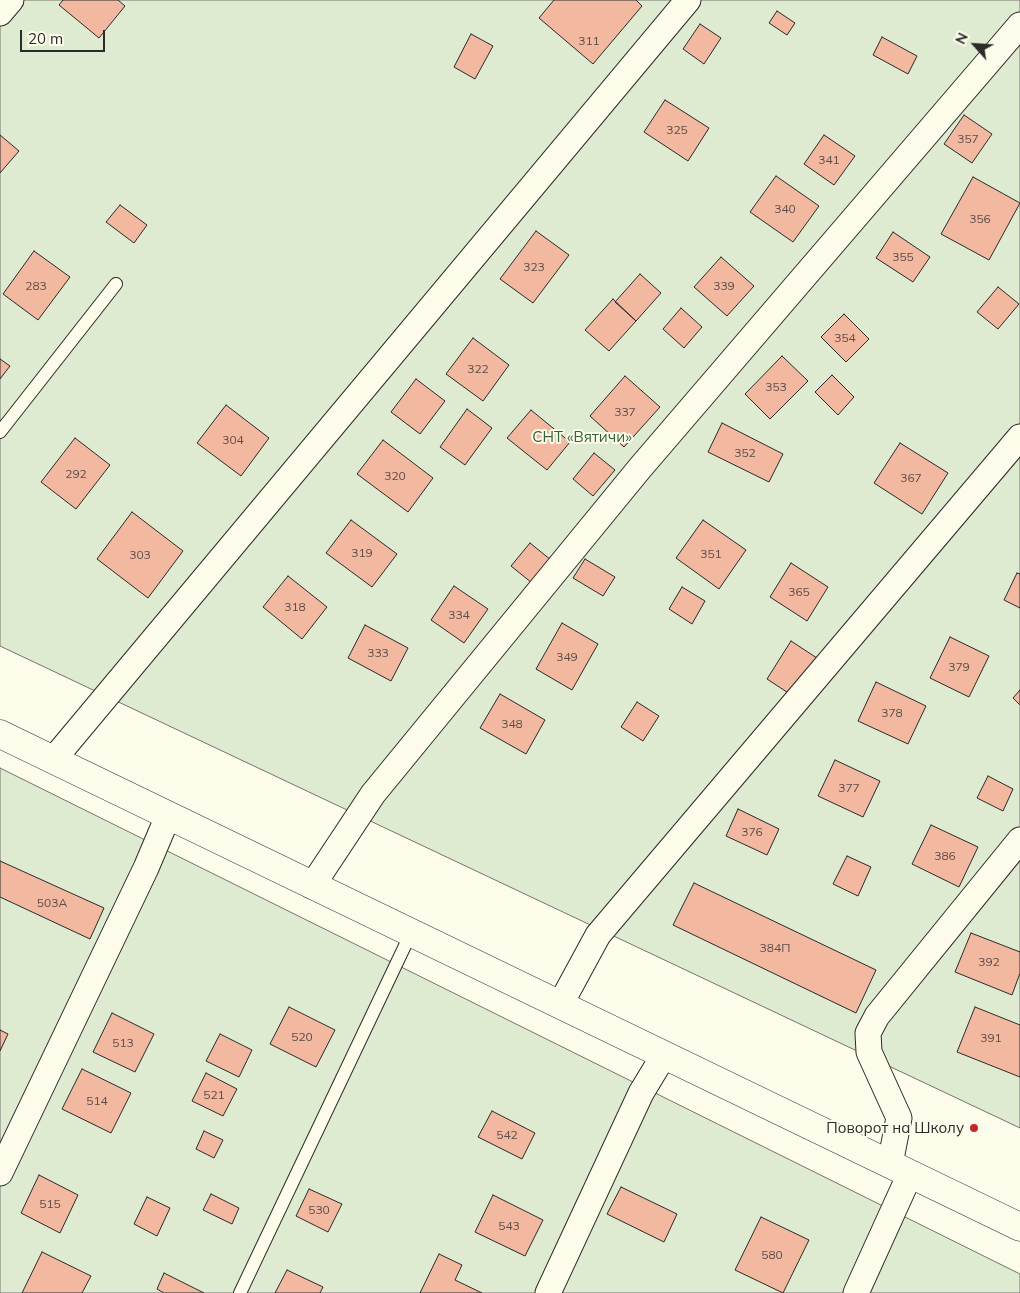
<!DOCTYPE html>
<html>
<head>
<meta charset="utf-8">
<style>
  body { margin:0 }
  #map { position:relative; width:1020px; height:1293px; overflow:hidden; background:#fdfbea; font-family:Mulish,sans-serif }
  canvas { display:block }
  .north { position:absolute; left:950px; top:20px; width:50px; height:50px; -webkit-text-stroke:4px #fdfbea; paint-order:stroke; rotate:296deg; font-size:14px; font-weight:700; line-height:20px; text-align:center; color:#2b2b2b }
  .north::after { content:''; display:block; margin:auto; width:18px; height:22px; background:#2b2b2b; clip-path:polygon(50% 0,100% 100%,50% 72%,0 100%) }
  .scale { position:absolute; left:20px; top:30px; width:85px; height:22px; box-sizing:border-box; border:2px solid #2b2b2b; border-top:0; padding-left:6px; font-size:15px; line-height:18px; white-space:nowrap; color:#2b2b2b; -webkit-text-stroke:4px #fdfbea; paint-order:stroke }
</style>
</head>
<body>
<div id="map">
<canvas width="1020" height="1293"></canvas>
<div class="north">N</div>
<div class="scale">20 m</div>
</div>
<script>
const c = document.querySelector('canvas').getContext('2d');
c.lineJoin = 'round';
function paint(path, color) { c.fillStyle = color; c.fill(path, 'evenodd'); }
const shape = rows => new Path2D(rows.map(r => 'M' + r).join(''));
function trace(path, color, width, dash) { c.strokeStyle = color; c.lineWidth = width; c.lineCap = dash ? 'butt' : 'round'; c.setLineDash(dash || []); c.stroke(path); }
function write(font, color, halo, rows, align = 'center') {
  c.font = font + ' Mulish,sans-serif'; c.lineWidth = 4; c.setLineDash([]); c.textBaseline = 'middle'; c.strokeStyle = halo; c.fillStyle = color; for (const [text, x, y, turn = 0] of rows) {
    c.save(); c.translate(x, y); c.rotate((+turn || 0) * Math.PI / 180); c.textAlign = isNaN(turn) ? turn : align; if (halo) c.strokeText(text, 0, 0); c.fillText(text, 0, 0); c.restore();
  }
}
const green = shape([
  [0,0,1020,0,1020,1128,0,646,0,0],
  [0,768,1020,1274,1020,1293,0,1293,0,768]
]);
paint(green, '#deebd1');
trace(green, '#74746e', 1);
const building = shape([
  [63,0,118,0,125,6,99,38,59,5,63,0],
  [554,0,636,0,642,6,593,64,539,18,554,0],
  [777,11,795,23,787,35,769,23,777,11],
  [700,24,721,38,704,64,683,49,700,24],
  [471,34,493,46,475,79,454,67,471,34],
  [882,37,917,56,908,74,873,55,882,37],
  [665,100,709,128,688,161,644,132,665,100],
  [964,115,992,134,972,163,944,144,964,115],
  [0,135,19,151,0,173,0,135],
  [824,135,855,156,834,185,804,164,824,135],
  [776,176,819,206,793,242,750,212,776,176],
  [973,177,1020,203,989,260,941,234,973,177],
  [120,205,147,225,134,243,106,222,120,205],
  [536,231,569,255,533,303,500,279,536,231],
  [893,232,930,257,913,282,876,258,893,232],
  [34,251,70,277,38,320,3,294,34,251],
  [721,257,754,286,727,316,694,287,721,257],
  [640,274,661,293,636,321,615,302,640,274],
  [998,287,1019,304,998,329,977,312,998,287],
  [613,299,636,321,609,351,585,330,613,299],
  [681,308,702,327,684,348,663,329,681,308],
  [844,314,869,339,846,362,821,337,844,314],
  [473,338,509,365,483,401,446,374,473,338],
  [782,356,808,381,770,419,745,394,782,356],
  [0,359,10,366,0,379,0,359],
  [832,375,854,397,838,415,815,392,832,375],
  [625,376,660,407,624,447,590,416,625,376],
  [416,379,445,401,420,434,391,412,416,379],
  [226,405,269,438,241,476,197,443,226,405],
  [467,409,492,428,465,465,440,447,467,409],
  [531,410,570,442,547,470,507,438,531,410],
  [722,423,783,454,769,482,708,452,722,423],
  [75,438,110,465,76,509,41,482,75,438],
  [383,440,433,478,408,512,357,474,383,440],
  [900,443,948,473,922,514,874,483,900,443],
  [594,453,615,470,593,496,573,479,594,453],
  [132,512,183,551,148,598,97,559,132,512],
  [351,520,397,554,372,587,326,553,351,520],
  [703,520,746,550,719,589,676,558,703,520],
  [530,543,551,560,532,583,511,566,530,543],
  [585,559,615,577,603,596,573,578,585,559],
  [791,563,828,587,807,621,770,597,791,563],
  [1017,573,1020,574,1020,608,1004,600,1017,573],
  [288,576,327,607,302,639,263,607,288,576],
  [454,586,488,609,464,643,431,620,454,586],
  [682,587,705,601,692,624,669,609,682,587],
  [562,623,598,644,572,690,536,669,562,623],
  [365,625,408,648,391,681,348,658,365,625],
  [950,637,989,656,969,697,930,678,950,637],
  [791,641,820,660,796,698,767,679,791,641],
  [876,682,926,706,908,744,858,721,876,682],
  [1020,690,1020,705,1013,698,1020,690],
  [500,694,545,720,526,754,480,728,500,694],
  [637,702,659,716,643,741,621,727,637,702],
  [835,760,880,781,863,817,818,796,835,760],
  [988,776,1013,789,1003,811,977,798,988,776],
  [738,809,779,829,767,855,726,836,738,809],
  [931,825,978,847,959,887,912,864,931,825],
  [847,856,871,867,858,896,833,884,847,856],
  [0,861,104,908,90,939,0,897,0,861],
  [694,883,876,970,856,1013,673,925,694,883],
  [971,933,1020,952,1020,973,1012,995,955,972,971,933],
  [289,1007,335,1030,316,1067,270,1044,289,1007],
  [975,1007,1020,1025,1020,1077,957,1052,975,1007],
  [112,1013,154,1034,135,1072,93,1052,112,1013],
  [0,1030,8,1034,0,1051,0,1030],
  [220,1034,252,1050,239,1077,206,1061,220,1034],
  [82,1069,131,1093,111,1133,62,1109,82,1069],
  [206,1073,237,1089,223,1116,192,1101,206,1073],
  [492,1111,535,1133,522,1159,478,1137,492,1111],
  [204,1131,223,1140,214,1158,196,1149,204,1131],
  [39,1175,78,1195,60,1233,21,1213,39,1175],
  [621,1187,677,1214,664,1242,607,1214,621,1187],
  [309,1189,342,1204,328,1232,296,1216,309,1189],
  [211,1194,239,1208,232,1224,203,1210,211,1194],
  [493,1195,543,1220,525,1256,475,1232,493,1195],
  [147,1197,170,1208,157,1236,134,1224,147,1197],
  [761,1217,809,1240,783,1293,735,1270,761,1217],
  [42,1252,91,1276,82,1293,22,1293,42,1252],
  [439,1254,462,1265,455,1280,482,1293,420,1293,439,1254],
  [287,1270,323,1287,320,1293,275,1293,287,1270],
  [164,1273,204,1293,164,1293,157,1289,164,1273]
]);
paint(building, '#f2b8a0');
trace(building, '#2b2b2b', 1);
const lane = shape([
  [0,432,116,284],
  [240,1293,411,933]
]);
const street = shape([
  [0,13,11,0],
  [53,760,688,0],
  [312,886,373,794,640,468,1020,25],
  [560,1005,598,935,1020,437],
  [890,1164,899,1118,869,1052,868,1033,877,1016,1020,840],
  [0,1173,146,868,168,816],
  [548,1293,641,1093,664,1055],
  [856,1293,910,1174]
]);
const secondary = shape([
  [0,734,1020,1227]
]);
trace(lane, '#2b2b2b', 14);
trace(street, '#2b2b2b', 27);
trace(secondary, '#2b2b2b', 29);
trace(lane, '#fdfbea', 12);
trace(street, '#fdfbea', 25);
trace(secondary, '#fdfbea', 28);
for (const [x, y, r, color] of [
  [974,1128,5,"#c62828"]
]) { const dot = new Path2D(); dot.arc(x, y, r, 0, 2 * Math.PI); c.fillStyle = color; c.fill(dot); trace(dot, '#fdfbea', 2); }
write('12px', '#5d4e48', null, [
  ["311",589,41],
  ["325",677,130],
  ["357",968,139],
  ["341",829,160],
  ["340",785,209],
  ["356",980,219],
  ["355",903,257],
  ["323",534,267],
  ["283",36,286],
  ["339",724,286],
  ["354",845,338],
  ["322",478,369],
  ["353",776,387],
  ["337",625,412],
  ["304",233,440],
  ["352",745,453],
  ["292",76,474],
  ["320",395,476],
  ["367",911,478],
  ["319",362,553],
  ["351",711,554],
  ["303",140,555],
  ["365",799,592],
  ["318",295,607],
  ["334",459,615],
  ["333",378,653],
  ["349",567,657],
  ["379",959,667],
  ["378",892,713],
  ["348",512,724],
  ["377",849,788],
  ["376",752,832],
  ["386",945,856],
  ["503А",52,903],
  ["384П",775,948],
  ["392",989,962],
  ["520",302,1037],
  ["391",991,1038],
  ["513",123,1043],
  ["521",214,1095],
  ["514",97,1101],
  ["542",507,1135],
  ["515",50,1204],
  ["530",319,1210],
  ["543",509,1226],
  ["580",772,1255]
]);
write('15px', '#34623c', '#fdfbea', [
  ["СНТ «Вятичи»",582,437]
]);
write('15px', '#2b2b2b', '#fdfbea', [
  ["Поворот на Школу",964,1128]
], 'right');
</script>
</body>
</html>
